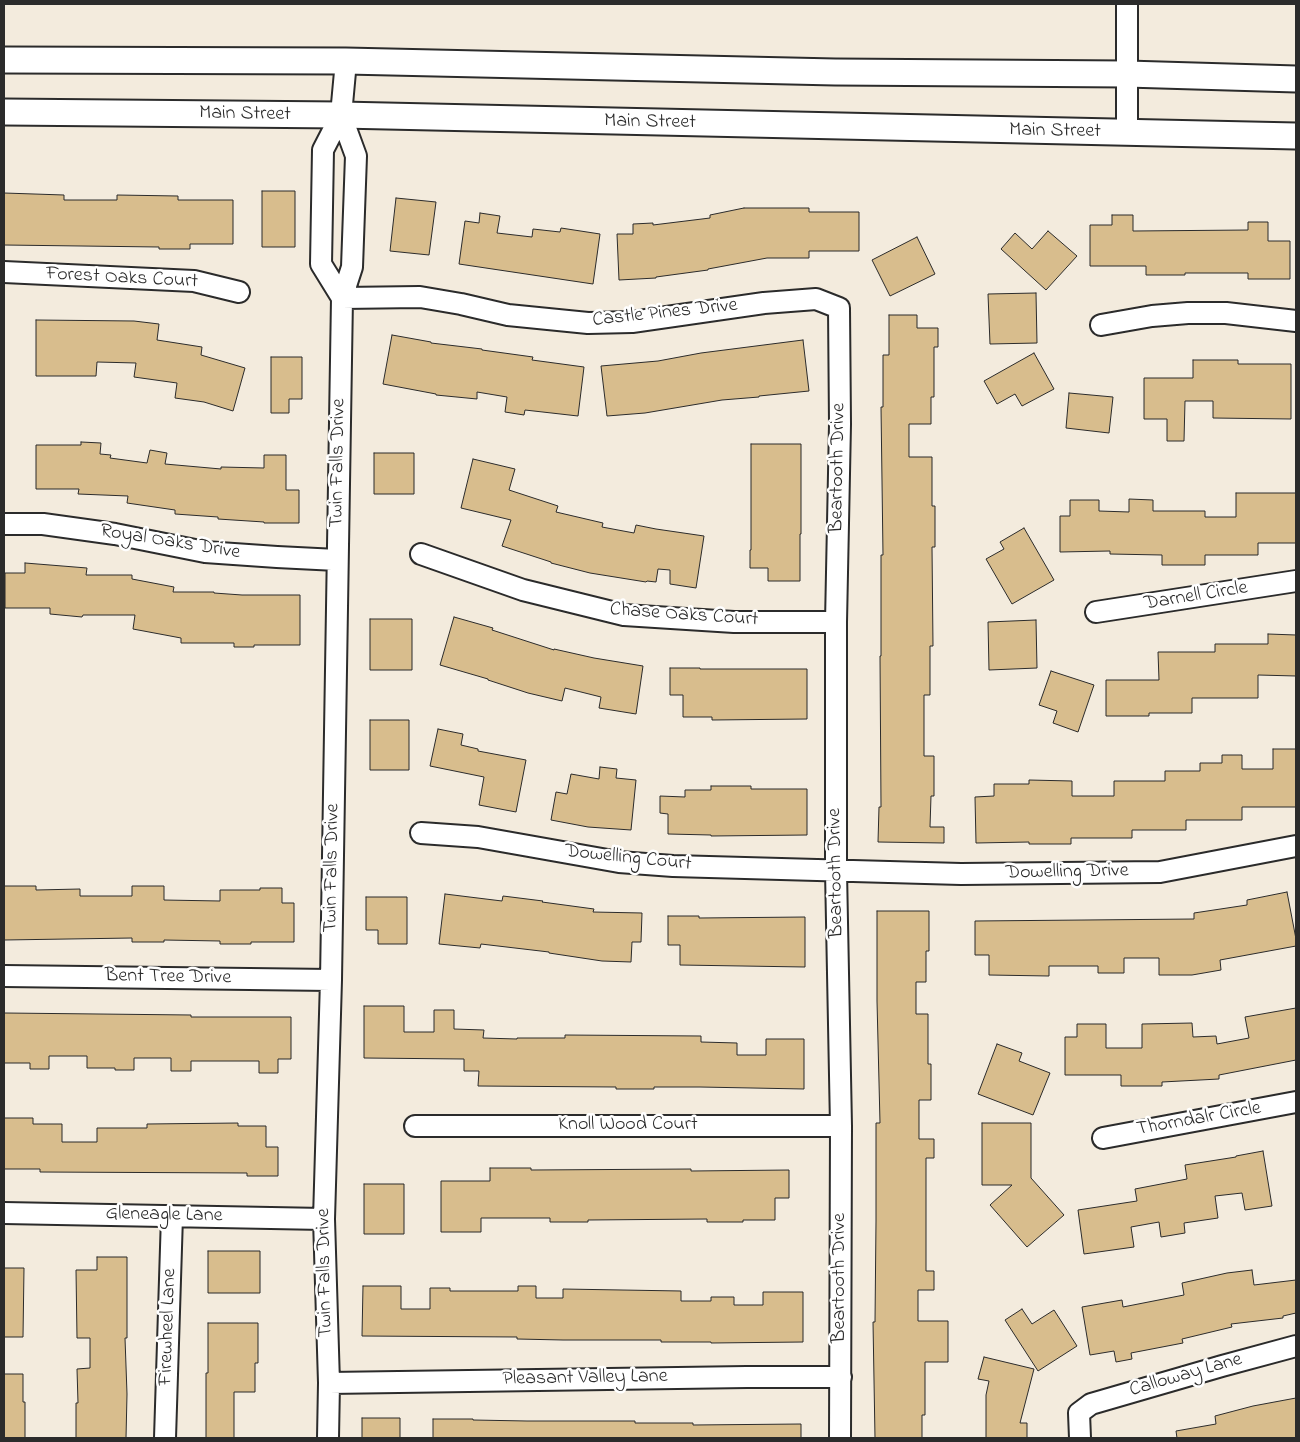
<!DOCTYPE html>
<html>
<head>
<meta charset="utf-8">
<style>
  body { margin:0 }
  #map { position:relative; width:1300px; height:1442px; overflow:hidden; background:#f3ebdd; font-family:"Indie Flower",sans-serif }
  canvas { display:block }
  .frame { position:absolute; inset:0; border:5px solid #2b2b2b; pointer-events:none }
</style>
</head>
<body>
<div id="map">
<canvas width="1300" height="1442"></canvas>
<div class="frame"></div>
</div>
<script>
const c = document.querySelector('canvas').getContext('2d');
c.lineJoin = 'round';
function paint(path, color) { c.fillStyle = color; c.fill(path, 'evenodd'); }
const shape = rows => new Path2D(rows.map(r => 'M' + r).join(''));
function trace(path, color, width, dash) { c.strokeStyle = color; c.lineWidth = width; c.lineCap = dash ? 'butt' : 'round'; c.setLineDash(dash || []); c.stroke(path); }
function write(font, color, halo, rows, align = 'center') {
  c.font = font + ' "Indie Flower",sans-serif'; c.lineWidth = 5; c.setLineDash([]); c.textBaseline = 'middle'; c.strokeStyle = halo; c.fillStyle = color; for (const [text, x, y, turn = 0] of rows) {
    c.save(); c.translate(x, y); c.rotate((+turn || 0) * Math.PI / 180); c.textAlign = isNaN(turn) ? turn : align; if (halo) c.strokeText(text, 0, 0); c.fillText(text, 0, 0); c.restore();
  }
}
const building = shape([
  [262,191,295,191,295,247,262,247,262,191],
  [4,193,64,195,64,200,117,200,117,195,178,196,178,200,233,200,233,244,190,244,190,249,159,249,159,247,4,245,4,193],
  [396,198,436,202,429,255,390,251,396,198],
  [744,208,809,208,809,212,859,212,859,251,809,251,809,258,767,258,708,269,708,270,656,277,656,278,619,280,617,234,633,234,633,224,653,223,653,225,710,218,710,215,744,208],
  [480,213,500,216,497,233,532,237,533,229,560,232,561,228,600,234,593,284,459,264,465,221,479,223,480,213],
  [1112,215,1133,215,1133,231,1248,230,1248,222,1268,222,1268,241,1290,241,1290,279,1248,279,1248,273,1185,273,1185,275,1146,275,1146,266,1090,266,1090,225,1112,225,1112,215],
  [1048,231,1077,256,1046,290,1001,249,1015,233,1032,249,1048,231],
  [917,237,935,274,890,296,872,260,917,237],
  [1036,293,1037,343,990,344,988,294,1036,293],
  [889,315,917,315,917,328,938,328,938,347,934,347,934,397,931,397,931,424,909,424,909,457,932,457,932,506,935,506,935,547,932,547,933,646,930,646,930,695,924,695,924,756,934,756,934,796,931,796,930,827,944,827,944,843,878,842,879,807,881,807,880,656,881,656,881,555,883,555,881,407,883,407,883,355,889,355,889,315],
  [36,320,134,321,159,324,157,340,202,347,201,355,245,368,233,411,204,402,175,398,177,383,134,377,136,363,97,362,96,376,36,376,36,320],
  [392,335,431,342,431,343,482,349,482,350,533,357,532,360,584,367,578,416,525,410,524,415,505,412,507,397,477,392,477,399,436,395,436,394,383,384,392,335],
  [803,340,809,391,759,396,759,397,722,400,645,413,607,416,601,366,658,361,701,353,803,340],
  [1034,353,1054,389,1022,406,1015,394,997,404,984,381,1034,353],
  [271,357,302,357,302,399,289,399,289,413,271,413,271,357],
  [1193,360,1238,360,1238,364,1291,364,1291,419,1213,418,1213,401,1185,401,1184,441,1167,441,1167,419,1144,419,1144,378,1193,378,1193,360],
  [1069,393,1113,397,1109,433,1066,428,1069,393],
  [81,442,101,443,100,454,111,455,110,458,147,463,150,450,167,453,165,464,221,469,221,467,264,468,264,455,286,455,286,490,299,490,299,523,264,523,264,522,218,519,218,517,175,514,175,510,127,503,128,496,78,494,79,489,36,489,36,445,81,445,81,442],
  [751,444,801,444,801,534,800,534,800,581,768,581,768,568,750,568,750,550,751,550,751,444],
  [374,453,414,453,414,494,374,494,374,453],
  [473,459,515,469,509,490,558,506,556,512,603,523,602,527,634,533,636,525,656,529,704,536,696,588,670,584,670,570,658,569,656,582,647,581,646,582,590,573,551,563,551,562,502,546,511,520,461,508,473,459],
  [1236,493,1296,493,1296,543,1258,543,1258,555,1205,555,1205,565,1162,565,1162,555,1110,554,1110,551,1060,552,1060,516,1070,516,1070,500,1099,500,1099,511,1129,512,1129,499,1153,500,1153,511,1205,511,1205,517,1236,517,1236,493],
  [1024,528,1054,580,1012,604,986,559,1004,549,1000,542,1024,528],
  [25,563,87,568,86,575,132,575,132,579,174,587,173,592,214,592,214,593,242,595,300,595,300,645,254,645,254,647,234,647,234,643,181,643,181,638,133,629,135,615,83,615,82,617,50,614,50,608,5,608,5,573,25,573,25,563],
  [454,617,493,628,492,630,554,650,554,649,594,658,643,666,636,714,599,708,601,697,565,688,562,701,528,693,488,680,488,679,440,665,454,617],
  [370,619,412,619,412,670,370,670,370,619],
  [1036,620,1037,668,989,670,988,622,1036,620],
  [1268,634,1296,635,1296,676,1258,675,1258,698,1192,698,1192,713,1149,713,1149,716,1106,716,1106,680,1159,680,1158,652,1215,652,1215,644,1268,644,1268,634],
  [670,668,700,668,700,669,807,669,807,719,712,720,712,717,683,717,683,695,670,695,670,668],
  [1051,671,1094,685,1078,732,1053,723,1057,711,1039,705,1051,671],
  [370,720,409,720,409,770,370,770,370,720],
  [438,729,463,734,461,745,478,749,478,751,526,760,516,812,479,805,484,777,430,766,438,729],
  [1273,749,1296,749,1296,807,1242,807,1242,820,1186,820,1186,830,1132,830,1132,838,1071,838,1071,844,1029,844,1029,842,976,843,975,797,994,796,994,784,1029,784,1029,780,1072,781,1072,796,1114,796,1114,781,1165,781,1165,771,1200,771,1200,763,1222,763,1222,755,1242,755,1242,769,1273,769,1273,749],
  [600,767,617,769,616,778,636,780,631,830,588,827,551,820,556,792,567,794,571,774,599,779,600,767],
  [711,786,751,786,751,789,807,789,807,835,711,836,711,835,668,834,668,814,660,813,660,796,685,797,685,790,711,790,711,786],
  [4,886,36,886,36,890,80,889,80,896,132,896,132,886,164,886,164,900,220,901,220,890,260,890,260,888,282,888,282,903,294,903,294,942,251,942,251,944,220,944,220,941,164,940,164,942,132,942,132,938,4,940,4,886],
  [1287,892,1296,939,1296,946,1220,960,1221,970,1192,975,1159,975,1159,958,1124,958,1124,973,1098,973,1098,966,1049,966,1049,976,989,975,989,955,975,955,975,921,1194,919,1194,913,1247,905,1247,900,1287,892],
  [445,894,502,901,503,896,543,901,542,902,594,909,593,912,642,913,641,942,632,942,631,962,602,961,549,953,549,952,481,944,480,948,439,944,445,894],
  [366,897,407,897,407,944,378,944,378,930,366,930,366,897],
  [877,911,929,911,929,951,926,951,926,982,916,982,916,1014,928,1014,928,1064,931,1064,931,1100,919,1100,919,1139,934,1139,934,1158,926,1158,926,1271,934,1271,934,1290,918,1290,918,1321,948,1321,948,1362,925,1362,925,1415,922,1415,922,1438,875,1438,873,1322,875,1322,876,1221,876,1123,880,1123,877,1001,877,911],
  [668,916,699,916,699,918,805,917,805,967,680,965,680,945,668,945,668,916],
  [364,1006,404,1006,404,1032,434,1032,434,1010,454,1010,454,1029,484,1030,483,1038,517,1039,517,1038,565,1038,565,1035,701,1036,701,1042,737,1043,737,1055,766,1055,766,1039,804,1039,804,1089,700,1087,654,1087,654,1089,616,1089,616,1087,478,1086,479,1071,464,1071,464,1059,364,1058,364,1006],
  [1296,1008,1296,1060,1219,1075,1219,1079,1162,1082,1162,1086,1121,1086,1121,1075,1065,1075,1065,1037,1077,1037,1077,1024,1106,1024,1106,1048,1142,1048,1142,1024,1192,1023,1193,1037,1216,1036,1217,1044,1249,1038,1245,1017,1296,1008],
  [4,1013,191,1015,191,1017,291,1017,291,1059,278,1059,278,1073,259,1073,259,1061,191,1061,191,1071,171,1071,171,1058,134,1058,134,1070,115,1070,115,1068,87,1068,87,1056,49,1056,49,1069,30,1069,30,1063,4,1063,4,1013],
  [997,1044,1022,1053,1019,1061,1050,1073,1033,1115,978,1094,997,1044],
  [4,1118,33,1118,33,1124,62,1124,62,1142,97,1142,97,1128,147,1128,147,1124,238,1123,238,1126,266,1126,266,1147,278,1147,278,1176,247,1176,247,1173,40,1172,40,1169,4,1169,4,1118],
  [982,1123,1031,1123,1031,1178,1064,1215,1027,1247,990,1205,1012,1185,982,1185,982,1123],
  [1263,1151,1272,1206,1245,1210,1242,1193,1215,1196,1218,1218,1184,1223,1185,1233,1161,1237,1159,1222,1131,1227,1134,1247,1084,1254,1078,1210,1137,1201,1135,1189,1187,1179,1185,1165,1236,1157,1236,1156,1263,1151],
  [490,1168,531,1168,531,1170,691,1169,691,1171,789,1170,789,1198,775,1198,775,1220,743,1220,743,1222,707,1222,707,1219,588,1220,588,1222,550,1222,550,1218,481,1218,481,1232,441,1232,441,1181,490,1181,490,1168],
  [364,1184,404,1184,404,1234,364,1234,364,1184],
  [208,1251,260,1251,260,1293,208,1293,208,1251],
  [97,1257,127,1257,127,1338,125,1338,127,1394,126,1438,76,1438,76,1403,78,1403,77,1369,90,1368,90,1338,77,1338,76,1270,97,1270,97,1257],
  [4,1268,24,1268,23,1337,4,1337,4,1268],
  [1252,1270,1254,1285,1296,1280,1296,1313,1283,1316,1283,1318,1231,1324,1232,1327,1182,1339,1183,1343,1131,1353,1132,1359,1116,1362,1114,1351,1090,1355,1082,1307,1122,1300,1123,1307,1184,1295,1182,1283,1227,1273,1252,1270],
  [363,1286,401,1286,401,1309,430,1309,430,1288,450,1288,450,1291,518,1291,518,1286,536,1286,536,1298,563,1298,563,1289,681,1291,681,1301,711,1301,711,1297,734,1297,734,1305,763,1305,763,1292,803,1292,803,1342,711,1343,711,1342,661,1342,661,1340,563,1340,517,1339,517,1337,362,1336,363,1286],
  [1022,1309,1032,1324,1054,1310,1077,1346,1038,1371,1005,1320,1022,1309],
  [208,1323,258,1323,258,1363,255,1363,255,1392,234,1392,234,1438,206,1438,206,1373,208,1373,208,1323],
  [984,1357,1034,1369,1020,1423,1027,1423,1027,1438,986,1438,986,1395,989,1381,978,1379,984,1357],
  [4,1374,23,1374,23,1402,25,1402,25,1438,4,1438,4,1374],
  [1296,1398,1296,1438,1177,1438,1176,1431,1216,1424,1215,1416,1253,1406,1296,1398],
  [362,1418,400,1418,400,1438,362,1438,362,1418],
  [433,1419,473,1419,473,1420,527,1421,635,1421,635,1423,693,1423,693,1425,801,1424,801,1438,433,1438,433,1419]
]);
paint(building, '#d8bd8d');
trace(building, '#2b2b2b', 1);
const minor = shape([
  [1127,4,1127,133],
  [4,272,194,281,239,292],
  [342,298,420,297,461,304,508,315,588,323,632,322,764,303,816,299,839,308,840,424,836,622,836,871,841,1126,840,1438],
  [342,298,321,264,323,150,341,115,346,61],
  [1101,325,1152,316,1188,313,1226,313,1296,321],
  [4,524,43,524,115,534,205,552,277,557,337,560],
  [421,554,523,590,624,615,734,622,836,622],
  [1096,612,1296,581],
  [421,833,478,837,619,862,673,866,961,874,1160,872,1296,846],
  [4,976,331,980],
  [415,1126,841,1126],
  [1103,1138,1296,1102],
  [4,1213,324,1219],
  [329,1383,747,1377,841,1377],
  [165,1438,172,1216],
  [328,1438,329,1383,324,1219,331,980,342,298,352,267,356,156,341,115],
  [1080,1438,1079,1413,1091,1404,1222,1366,1296,1346]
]);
const major = shape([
  [4,60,346,61,835,72,1127,74,1296,79],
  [4,112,341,115,1296,136]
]);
trace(minor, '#2b2b2b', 24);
trace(major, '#2b2b2b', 29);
trace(minor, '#fff', 20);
trace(major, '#fff', 25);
write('20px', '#2b2b2b', '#fff', [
  ["Main Street",245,115,1],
  ["Main Street",650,123,1],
  ["Main Street",1055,132,1],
  ["Forest Oaks Court",122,279,3],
  ["Castle Pines Drive",665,314,-6],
  ["Twin Falls Drive",339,463,-89],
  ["Beartooth Drive",839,468,-89],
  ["Royal Oaks Drive",170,543,9],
  ["Darnell Circle",1196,597,-9],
  ["Chase Oaks Court",684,616,4],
  ["Dowelling Court",628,859,6],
  ["Twin Falls Drive",333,868,-89],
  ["Beartooth Drive",837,873,-91],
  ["Dowelling Drive",1067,873,-1],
  ["Bent Tree Drive",168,978,1],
  ["Thorndalr Circle",1199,1120,-10],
  ["Knoll Wood Court",628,1126],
  ["Gleneagle Lane",164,1216,1],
  ["Twin Falls Drive",326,1273,-91],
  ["Beartooth Drive",841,1278,-90],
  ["Firewheel Lane",169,1327,-88],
  ["Calloway Lane",1186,1376,-16],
  ["Pleasant Valley Lane",585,1379,-1]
]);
</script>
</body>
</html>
